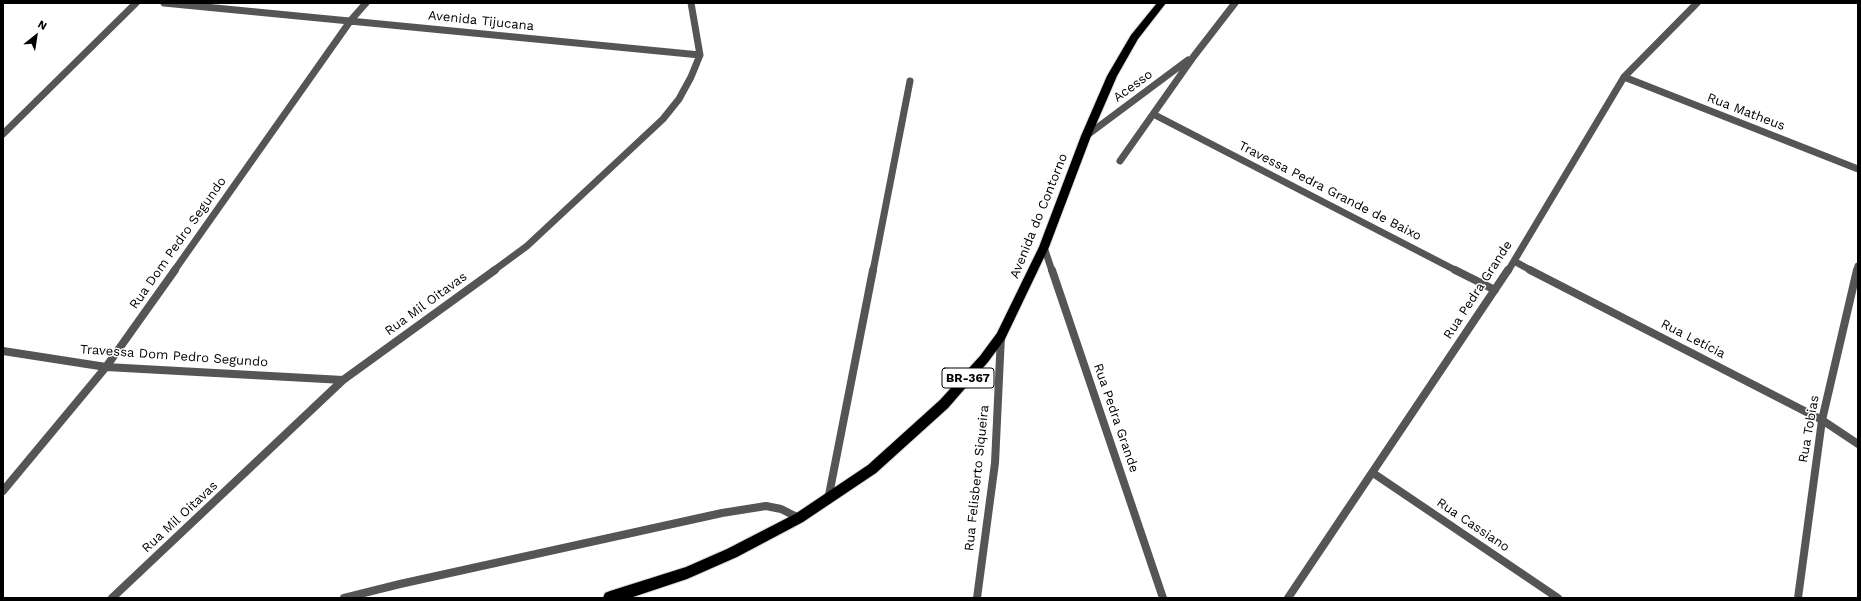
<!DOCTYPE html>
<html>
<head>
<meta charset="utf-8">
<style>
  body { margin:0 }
  #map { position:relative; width:1861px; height:601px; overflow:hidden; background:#fff; font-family:"Work Sans",sans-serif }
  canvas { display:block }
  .frame { position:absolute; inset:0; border:4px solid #000; pointer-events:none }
  .north { position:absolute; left:16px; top:16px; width:40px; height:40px; -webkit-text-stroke:3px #fff; paint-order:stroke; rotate:30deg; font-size:11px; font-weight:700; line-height:16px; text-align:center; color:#000 }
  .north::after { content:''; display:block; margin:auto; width:14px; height:18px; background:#000; clip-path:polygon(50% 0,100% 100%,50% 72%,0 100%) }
</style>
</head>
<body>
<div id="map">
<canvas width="1861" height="601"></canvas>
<div class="frame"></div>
<div class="north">N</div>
</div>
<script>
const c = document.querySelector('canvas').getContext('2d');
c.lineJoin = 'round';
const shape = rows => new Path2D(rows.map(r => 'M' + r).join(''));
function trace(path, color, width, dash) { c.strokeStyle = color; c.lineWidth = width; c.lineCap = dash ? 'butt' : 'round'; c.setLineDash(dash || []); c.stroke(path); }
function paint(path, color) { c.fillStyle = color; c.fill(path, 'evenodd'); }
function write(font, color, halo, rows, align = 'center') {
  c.font = font + ' "Work Sans",sans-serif'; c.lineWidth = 3; c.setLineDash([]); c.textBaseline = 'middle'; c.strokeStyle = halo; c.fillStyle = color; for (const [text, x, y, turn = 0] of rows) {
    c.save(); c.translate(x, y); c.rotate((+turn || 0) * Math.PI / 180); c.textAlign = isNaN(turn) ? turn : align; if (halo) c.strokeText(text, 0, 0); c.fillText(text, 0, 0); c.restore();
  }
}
const trunk = shape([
  [1157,3,1166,3,1138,39,1117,76,1091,136,1049,247,1005,339,988,362,948,408,876,473,803,522,737,557,687,579,630,598,603,598,605,593,610,591,686,567,727,549,795,514,868,465,940,400,980,356,997,333,1039,247,1081,136,1107,76,1131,35,1157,3]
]);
trace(trunk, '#dbdbdb', 2);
trace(shape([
  [344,598,400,584,722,513,766,506,781,509,799,518]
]), '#555', 8);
trace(shape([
  [164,3,700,55],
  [1624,77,1858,169],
  [1153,114,1457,271],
  [3,134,136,3],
  [1086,136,1188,60],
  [1120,161,1194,56,1235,3],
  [1044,247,1052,271],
  [1514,261,1532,271],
  [174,271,351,20,366,3],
  [493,271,527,246,663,119,679,99,691,77,700,55,691,3],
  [873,271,910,81],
  [1508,271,1624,77,1697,3],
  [1857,271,1858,266]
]), '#555', 7);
trace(shape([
  [1052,270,1163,598],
  [1455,270,1495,290],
  [1530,270,1822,420,1858,444],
  [3,351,106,367,343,380],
  [1373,473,1558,598],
  [3,491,106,367,175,270],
  [828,500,873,270],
  [112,598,343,380,495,270],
  [977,598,995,463,1001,336],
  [1288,598,1508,270],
  [1798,598,1822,420,1857,270]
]), '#555', 8);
paint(trunk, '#000');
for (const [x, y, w] of [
  [968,378,52]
]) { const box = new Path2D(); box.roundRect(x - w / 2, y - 10, w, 20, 3); c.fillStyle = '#fff'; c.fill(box); trace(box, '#000', 1); }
write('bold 12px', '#000', null, [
  ["BR-367",968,378]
]);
write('13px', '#000', '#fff', [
  ["Avenida Tijucana",481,21,6],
  ["Acesso",1133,86,-36],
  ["Rua Matheus",1746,112,21],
  ["Travessa Pedra Grande de Baixo",1330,191,27],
  ["Avenida do Contorno",1039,216,-68],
  ["Rua Dom Pedro Segundo",178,243,-55],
  ["Rua Pedra Grande",1478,290,-57],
  ["Rua Mil Oitavas",426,304,-36],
  ["Rua Letícia",1693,339,27],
  ["Travessa Dom Pedro Segundo",174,356,4],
  ["Rua Pedra Grande",1116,418,71],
  ["Rua Tobias",1809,429,-80],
  ["Rua Felisberto Siqueira",977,478,-84],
  ["Rua Mil Oitavas",180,517,-43],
  ["Rua Cassiano",1473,525,34]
]);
</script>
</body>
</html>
